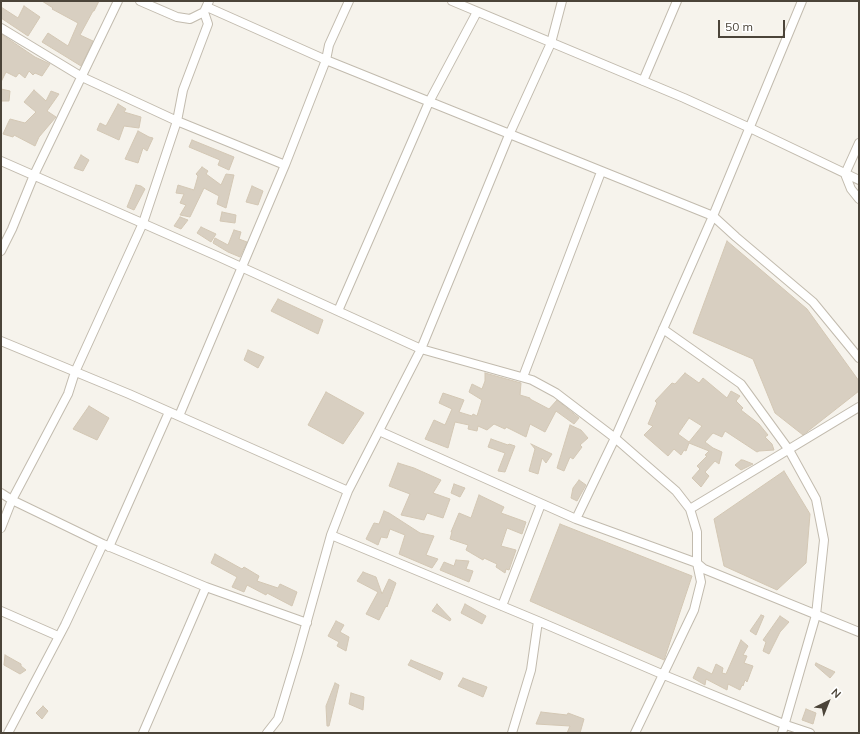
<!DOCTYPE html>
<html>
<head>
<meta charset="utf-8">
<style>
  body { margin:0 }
  #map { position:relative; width:860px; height:734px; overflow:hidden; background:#f6f3ec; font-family:Mulish,sans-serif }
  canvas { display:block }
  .frame { position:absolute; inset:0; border:2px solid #4b4439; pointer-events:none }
  .north { position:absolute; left:808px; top:682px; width:40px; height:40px; -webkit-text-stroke:3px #fff; paint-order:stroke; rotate:43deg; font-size:11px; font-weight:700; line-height:16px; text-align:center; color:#4b4439 }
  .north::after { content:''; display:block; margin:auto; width:14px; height:18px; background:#4b4439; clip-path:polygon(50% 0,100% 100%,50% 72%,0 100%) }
  .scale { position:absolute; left:718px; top:20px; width:67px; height:18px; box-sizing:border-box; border:2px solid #4b4439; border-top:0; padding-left:5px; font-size:12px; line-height:14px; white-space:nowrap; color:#4b4439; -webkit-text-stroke:3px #fff; paint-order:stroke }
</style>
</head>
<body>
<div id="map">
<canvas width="860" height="734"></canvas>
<div class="frame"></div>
<div class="north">N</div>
<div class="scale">50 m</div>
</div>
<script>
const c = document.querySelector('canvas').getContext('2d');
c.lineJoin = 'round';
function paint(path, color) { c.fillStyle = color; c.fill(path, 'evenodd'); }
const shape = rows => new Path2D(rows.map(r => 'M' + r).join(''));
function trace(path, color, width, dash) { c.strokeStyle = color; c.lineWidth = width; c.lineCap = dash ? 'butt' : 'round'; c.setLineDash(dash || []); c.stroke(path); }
const building = shape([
  [42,1,99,1,94,11,93,11,80,35,93,41,81,66,42,42,48,33,68,46,78,23,52,9,53,8,42,1],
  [24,6,40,17,28,36,1,18,1,7,18,18,24,6],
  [1,34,35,57,50,64,42,76,35,73,33,75,29,71,25,78,19,73,16,77,6,72,1,82,1,34],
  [1,89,10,91,9,101,1,101,1,89],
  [34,90,46,101,51,91,59,94,47,111,56,117,39,137,35,146,14,135,13,137,3,134,8,123,10,119,25,123,36,112,24,102,34,90],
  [118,104,126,109,124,112,141,117,139,128,124,126,119,140,97,130,100,123,106,126,118,104],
  [138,131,149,137,153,138,147,151,143,148,138,163,125,159,138,131],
  [192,140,234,157,229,170,218,165,220,160,189,147,192,140],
  [81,155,89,160,83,171,74,168,81,155],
  [202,167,208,171,206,174,221,185,226,174,234,175,226,208,217,204,219,196,204,188,190,217,180,215,186,205,180,203,184,194,176,193,178,185,194,190,198,176,196,174,202,167],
  [136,185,141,186,145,189,134,210,127,207,136,185],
  [252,186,263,191,258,205,246,202,252,186],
  [222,212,236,215,235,223,220,221,222,212],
  [180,217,188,220,181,229,174,226,180,217],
  [201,227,216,234,211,242,197,233,201,227],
  [234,230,241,232,239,239,247,242,240,257,228,252,213,243,215,238,228,245,234,230],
  [727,241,807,309,859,381,859,391,803,435,775,413,753,359,693,333,727,241],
  [278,299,323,320,318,334,271,311,278,299],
  [248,350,264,357,258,368,244,360,248,350],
  [485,373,521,383,520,395,530,398,530,399,549,409,557,400,579,418,574,424,556,411,545,432,530,424,526,437,506,427,505,429,494,424,487,430,478,426,477,431,468,429,469,425,455,422,448,448,425,439,434,420,445,425,452,409,439,403,443,393,464,400,459,412,472,416,473,414,477,416,482,400,469,392,472,384,482,389,485,381,485,373],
  [685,373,699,383,703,378,727,398,731,391,740,396,736,401,743,408,741,410,759,424,768,435,765,437,772,444,774,450,759,451,757,452,725,431,722,437,713,433,705,442,713,448,722,452,719,464,715,461,705,472,709,476,701,487,692,478,700,469,697,466,707,456,705,455,709,451,689,443,686,451,684,450,681,455,674,449,668,456,644,435,653,426,648,424,657,403,655,401,672,383,675,384,685,373],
  [689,418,702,426,689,442,678,434,689,418],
  [326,392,364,413,343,444,308,425,326,392],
  [89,406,109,418,97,440,73,429,89,406],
  [570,425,581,430,588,438,580,445,582,447,573,459,570,457,564,471,557,468,570,425],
  [491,439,508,445,509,444,515,446,505,472,498,471,505,453,488,447,491,439],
  [531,444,552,454,546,463,542,458,538,474,529,471,535,449,531,444],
  [741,460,743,460,753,464,741,470,735,465,741,460],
  [398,463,414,468,441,480,433,493,450,499,443,518,427,513,424,520,401,515,410,494,389,486,398,463],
  [784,471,810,514,806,563,777,590,724,566,714,519,784,471],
  [579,480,586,485,577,501,571,498,573,488,579,480],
  [454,484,465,488,460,497,451,493,454,484],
  [479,495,504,507,501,513,526,522,522,534,507,528,501,546,516,550,509,570,506,569,505,573,496,567,497,564,484,558,483,560,466,550,468,545,450,539,452,532,451,532,459,513,471,518,479,495],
  [384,511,389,513,420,533,434,536,426,555,438,559,432,568,399,554,405,535,390,529,387,538,381,537,378,545,366,539,374,523,379,524,384,511],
  [560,524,692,576,664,660,530,601,560,524],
  [215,554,242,569,244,567,259,576,257,581,278,588,280,584,297,592,292,606,267,593,266,595,247,585,244,592,232,587,237,577,211,563,215,554],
  [456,560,469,561,466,569,473,571,469,582,440,570,444,562,454,566,456,560],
  [363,572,376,577,382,594,389,579,396,583,387,607,386,606,379,620,366,614,378,592,357,581,363,572],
  [437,604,451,619,450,621,432,611,437,604],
  [465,604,486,616,482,624,461,613,465,604],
  [761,615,764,616,756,635,750,631,761,615],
  [780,616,789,622,780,632,769,654,763,651,766,642,763,640,780,616],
  [336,621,344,625,340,632,349,637,346,651,337,646,339,642,328,636,336,621],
  [741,640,748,646,743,655,747,656,744,663,753,666,747,682,745,680,743,686,742,685,740,690,728,684,727,690,706,679,705,685,693,678,698,667,712,674,716,664,723,668,722,673,726,674,741,640],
  [5,655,21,664,21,666,26,670,20,674,4,665,5,655],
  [411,660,443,673,440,680,408,665,411,660],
  [816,663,835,672,830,678,815,665,816,663],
  [463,678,487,687,483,697,458,686,463,678],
  [335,683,339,685,329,726,327,726,326,706,335,683],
  [351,693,364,697,363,710,349,704,351,693],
  [43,706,48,711,42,719,36,713,43,706],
  [806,709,816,713,813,724,802,720,806,709],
  [541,712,567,715,568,713,584,719,580,733,567,733,570,726,536,724,541,712]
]);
paint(building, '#d8cfc1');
trace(building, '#d3c7b4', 1);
const street = shape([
  [140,1,177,17,190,19,204,12,209,1],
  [452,1,684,98,750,128,859,180],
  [207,7,326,60,713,216,736,237,813,302,859,358],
  [1,28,82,77,177,121,285,165],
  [643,81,677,1],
  [859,143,845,174,851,189,859,199],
  [1,161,217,256,421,349,532,380,556,393,615,438,676,491,690,509,697,532,697,563,701,582,694,610,635,733],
  [1,251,12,229,34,175,118,1],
  [338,311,429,102,477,12],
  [663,329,741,384,789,450,816,499,824,540,816,615,782,733],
  [1,341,129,394,348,491],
  [523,377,601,172],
  [179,416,285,165,326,60,329,45,349,1],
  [379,431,576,519,697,563,704,569,859,632],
  [1,493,12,500,103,544,206,587,307,623],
  [690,509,859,407],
  [576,519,615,438,713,216,802,1],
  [1,528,12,500,68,394,75,372,143,223,177,121,183,90,208,24,204,12],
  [331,535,538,621,664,675,786,725,810,733],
  [109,547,169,412],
  [502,606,541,504],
  [1,611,58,636],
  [8,733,65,625,103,544],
  [143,733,206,587],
  [267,733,278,719,298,653,331,535,348,491,421,349,509,135,551,43,562,1],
  [512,733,531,670,538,621]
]);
trace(street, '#c2bbae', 10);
trace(street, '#fff', 8);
</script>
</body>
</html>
